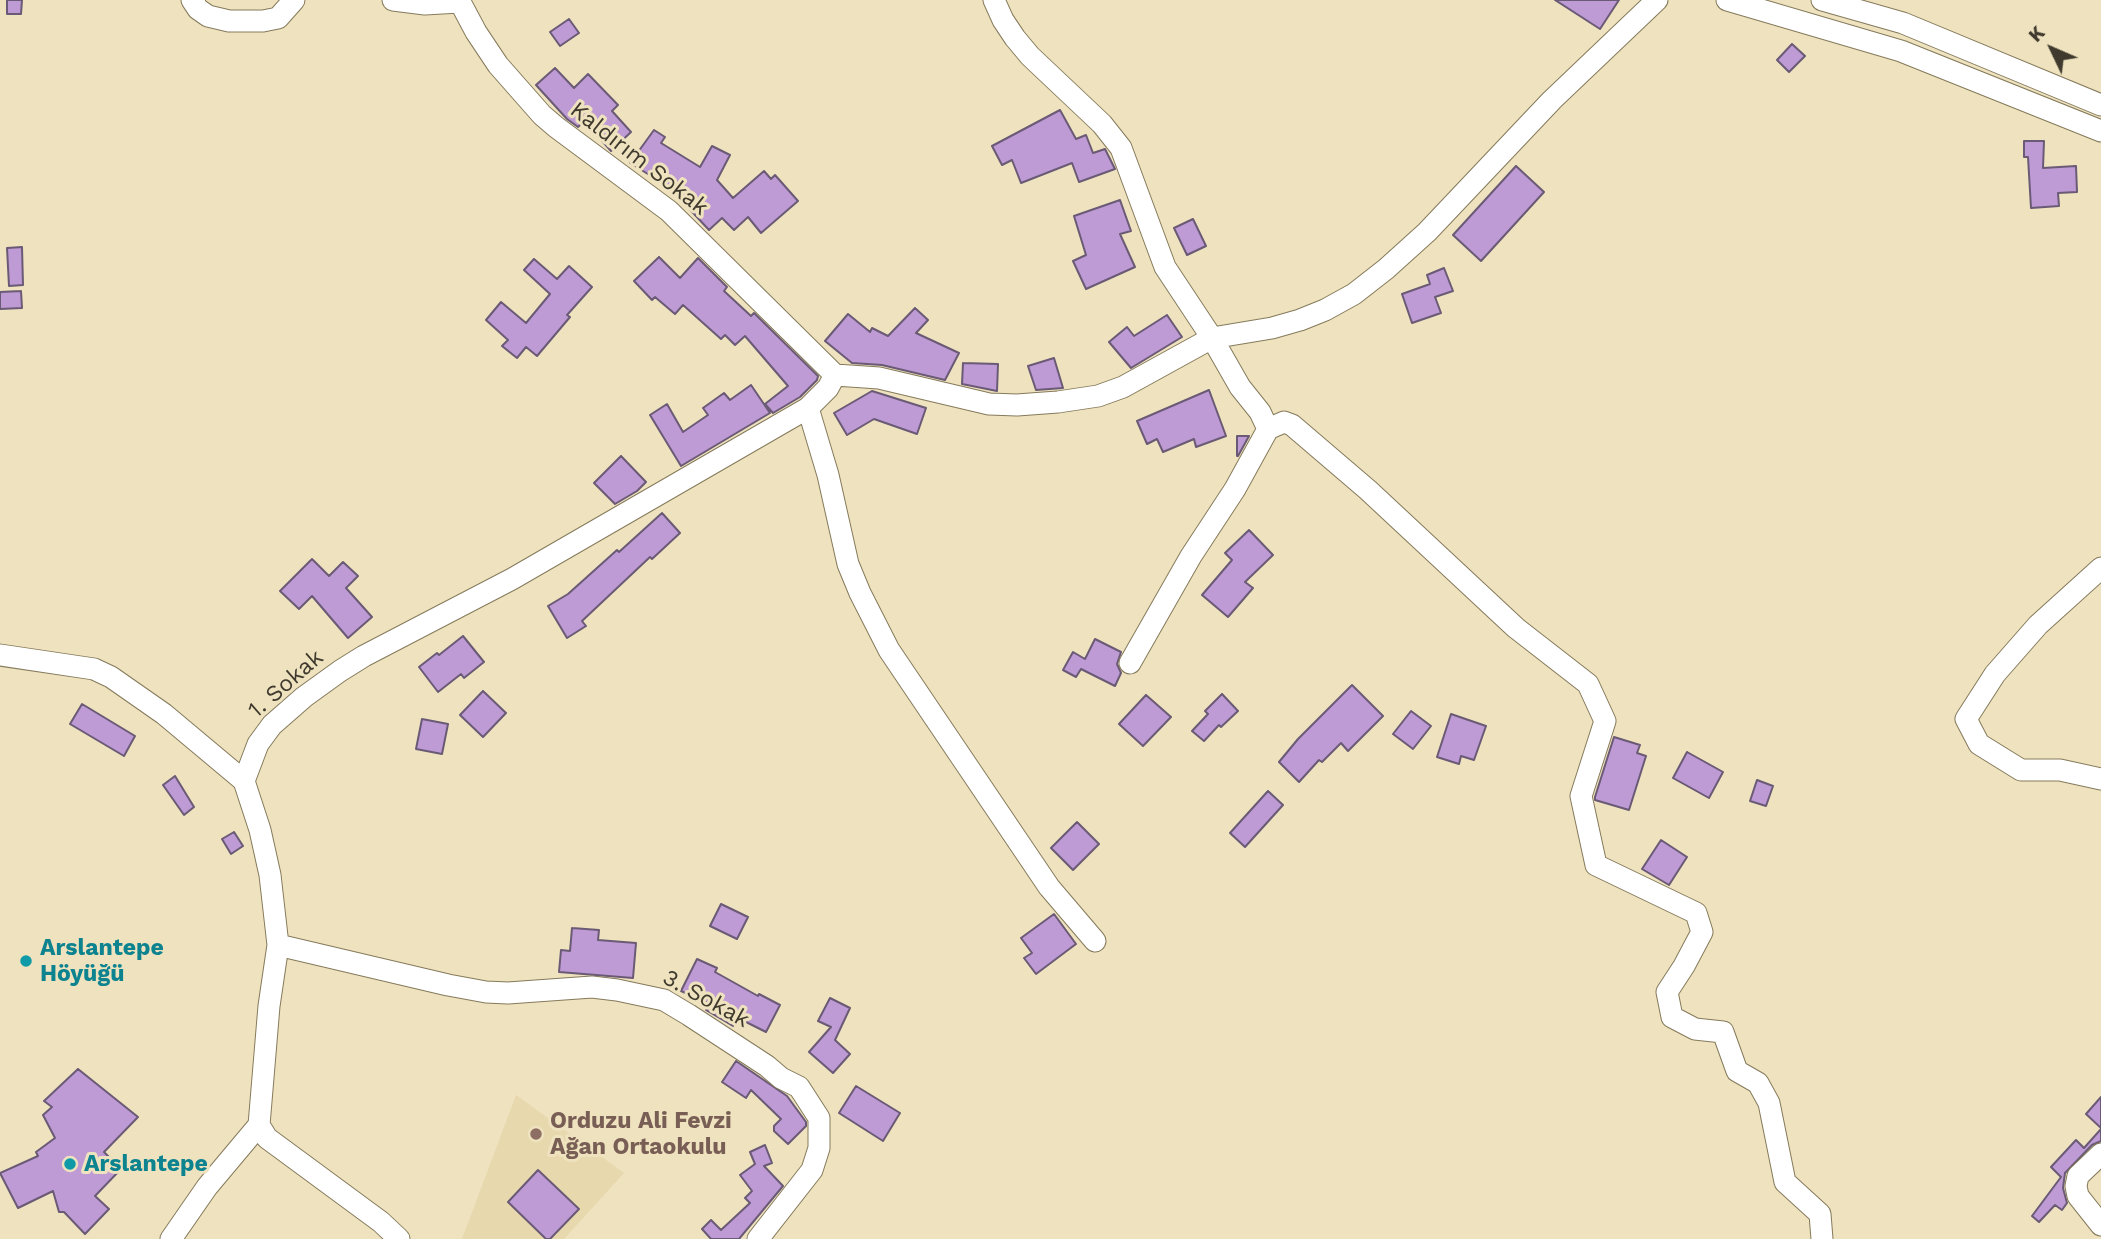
<!DOCTYPE html>
<html>
<head>
<meta charset="utf-8">
<style>
  body { margin:0 }
  #map { position:relative; width:2101px; height:1239px; overflow:hidden; background:#eee2bf; font-family:"Work Sans",sans-serif }
  canvas { display:block }
  .north { position:absolute; left:2017px; top:14px; width:70px; height:70px; -webkit-text-stroke:5px #eee2bf; paint-order:stroke; rotate:314deg; font-size:19px; font-weight:700; line-height:28px; text-align:center; color:#3f3a2d }
  .north::after { content:''; display:block; margin:auto; width:24px; height:32px; background:#3f3a2d; clip-path:polygon(50% 0,100% 100%,50% 72%,0 100%) }
</style>
</head>
<body>
<div id="map">
<canvas width="2101" height="1239"></canvas>
<div class="north">K</div>
</div>
<script>
const c = document.querySelector('canvas').getContext('2d');
c.lineJoin = 'round';
function paint(path, color) { c.fillStyle = color; c.fill(path, 'evenodd'); }
const shape = rows => new Path2D(rows.map(r => 'M' + r).join(''));
function trace(path, color, width, dash) { c.strokeStyle = color; c.lineWidth = width; c.lineCap = dash ? 'butt' : 'round'; c.setLineDash(dash || []); c.stroke(path); }
function write(font, color, halo, rows, align = 'center') {
  c.font = font + ' "Work Sans",sans-serif'; c.lineWidth = 6; c.setLineDash([]); c.textBaseline = 'middle'; c.strokeStyle = halo; c.fillStyle = color; for (const [text, x, y, turn = 0] of rows) {
    c.save(); c.translate(x, y); c.rotate((+turn || 0) * Math.PI / 180); c.textAlign = isNaN(turn) ? turn : align; if (halo) c.strokeText(text, 0, 0); c.fillText(text, 0, 0); c.restore();
  }
}
paint(shape([
  [516,1095,624,1173,564,1239,462,1239]
]), '#e7d8ae');
const building = shape([
  [7,0,22,0,21,14,7,14,7,0],
  [1555,0,1619,0,1600,29,1555,0],
  [569,19,579,33,560,46,550,32,569,19],
  [1792,44,1805,56,1789,72,1777,60,1792,44],
  [555,68,574,88,588,74,618,105,612,111,631,132,611,151,584,121,578,127,567,119,536,85,555,68],
  [1060,110,1076,139,1086,135,1093,153,1105,149,1115,169,1079,182,1072,163,1021,183,1012,160,1002,165,992,146,1060,110],
  [654,130,665,137,661,143,700,167,712,146,730,155,717,180,733,198,764,171,771,179,775,175,798,201,761,233,748,217,734,230,722,218,709,230,669,187,630,163,654,130],
  [2024,141,2044,141,2043,168,2076,166,2077,192,2058,193,2059,206,2031,208,2028,157,2024,157,2024,141],
  [1516,166,1544,192,1481,261,1453,235,1516,166],
  [1120,200,1131,231,1120,234,1135,267,1086,289,1073,261,1086,255,1074,216,1120,200],
  [1193,219,1206,246,1187,255,1174,228,1193,219],
  [22,247,23,285,9,286,7,248,22,247],
  [659,257,680,278,698,258,727,287,724,291,751,316,754,313,818,376,817,380,800,397,773,413,765,404,788,386,745,336,735,345,725,335,721,339,683,305,675,314,655,297,652,300,634,281,659,257],
  [534,259,557,279,569,266,592,287,567,315,570,317,537,356,526,347,517,358,502,346,508,340,486,320,501,302,526,323,550,294,524,270,534,259],
  [1444,268,1453,291,1435,297,1441,313,1412,323,1402,294,1430,284,1427,275,1444,268],
  [21,291,22,308,0,309,0,292,21,291],
  [915,308,928,320,916,333,959,353,945,380,882,365,852,363,825,341,848,314,870,332,872,328,888,336,915,308],
  [1167,315,1182,337,1131,368,1109,342,1127,327,1134,336,1167,315],
  [1054,358,1063,388,1036,390,1028,366,1054,358],
  [963,363,998,364,997,391,962,384,963,363],
  [751,385,770,413,681,466,650,415,667,404,683,432,708,415,703,408,724,393,730,400,751,385],
  [1209,390,1226,436,1196,447,1194,439,1163,452,1157,439,1147,444,1137,421,1209,390],
  [872,391,926,408,917,434,874,419,847,435,834,413,872,391],
  [1237,436,1249,436,1238,456,1237,456,1237,436],
  [621,456,646,482,637,491,615,504,594,483,621,456],
  [662,513,680,533,652,559,650,557,582,621,586,626,567,638,548,606,568,594,617,550,619,552,662,513],
  [1249,530,1273,555,1245,582,1253,588,1228,617,1202,595,1232,560,1225,553,1249,530],
  [312,559,329,576,343,562,358,576,346,588,372,617,348,638,312,596,299,609,280,591,312,559],
  [463,636,484,662,464,678,461,674,438,692,419,667,437,653,439,655,463,636],
  [1095,639,1121,652,1117,664,1121,673,1115,686,1081,669,1076,677,1063,670,1073,652,1085,659,1095,639],
  [1352,685,1383,716,1348,751,1341,743,1322,762,1319,760,1299,782,1279,762,1298,739,1352,685],
  [483,691,506,713,483,737,460,715,483,691],
  [1222,694,1238,711,1221,727,1219,725,1204,741,1192,731,1208,714,1205,711,1222,694],
  [1146,695,1171,717,1143,746,1119,724,1146,695],
  [82,704,135,736,124,756,70,724,82,704],
  [1411,711,1431,726,1413,749,1393,734,1411,711],
  [1451,714,1486,726,1474,760,1461,756,1459,764,1437,757,1451,714],
  [422,719,448,724,442,754,416,749,422,719],
  [1614,737,1640,745,1637,753,1646,756,1629,810,1595,800,1595,797,1614,737],
  [1687,752,1723,772,1709,798,1673,778,1687,752],
  [175,776,194,807,184,815,163,785,175,776],
  [1757,780,1773,786,1766,806,1750,801,1757,780],
  [1268,791,1283,805,1245,847,1230,833,1268,791],
  [1077,822,1099,844,1073,870,1051,848,1077,822],
  [234,832,243,846,231,854,222,839,234,832],
  [1661,840,1687,857,1669,885,1642,869,1661,840],
  [721,904,748,917,737,939,710,926,721,904],
  [1054,914,1076,944,1036,974,1024,958,1032,953,1021,938,1054,914],
  [572,928,599,930,598,940,636,943,633,978,559,972,561,950,570,951,572,928],
  [697,959,717,968,715,972,758,996,759,994,780,1005,766,1032,738,1018,733,1026,706,1010,710,1004,681,991,697,959],
  [830,998,850,1008,835,1040,850,1054,833,1073,809,1052,831,1027,818,1021,830,998],
  [736,1061,787,1096,806,1122,806,1126,788,1144,774,1131,774,1126,781,1119,751,1090,746,1098,722,1082,736,1061],
  [78,1069,138,1117,104,1152,121,1169,95,1196,109,1209,85,1234,64,1212,59,1212,53,1191,18,1208,0,1173,38,1156,36,1152,55,1138,43,1115,52,1107,44,1101,78,1069],
  [856,1086,900,1113,883,1141,839,1113,856,1086],
  [2101,1097,2101,1128,2086,1114,2101,1097],
  [2101,1129,2101,1141,2092,1145,2065,1173,2063,1188,2067,1203,2062,1210,2055,1205,2039,1222,2032,1216,2061,1177,2051,1167,2076,1140,2084,1148,2101,1129],
  [765,1145,772,1163,764,1166,783,1186,739,1239,711,1239,702,1229,711,1220,721,1230,750,1203,745,1198,752,1191,740,1175,755,1164,750,1152,765,1145],
  [538,1170,579,1209,550,1239,546,1239,508,1202,538,1170]
]);
paint(building, '#be9bd4');
trace(building, '#6a5a75', 2);
const minor = shape([
  [192,0,198,9,208,16,229,21,263,21,278,18,294,0],
  [393,0,425,4,459,2],
  [459,0,476,32,498,65,542,115,556,127,669,211,835,375],
  [994,0,1003,20,1015,38,1030,56,1102,124,1121,148,1165,267,1212,338,1240,387,1260,412,1268,429,1235,489,1191,556,1130,663],
  [1727,0,1901,51,2101,131],
  [1822,0,1903,23,2101,105],
  [835,375,879,378,989,404,1017,405,1058,402,1098,396,1123,387,1212,338,1272,328,1300,320,1325,310,1354,294,1386,269,1427,232,1552,100,1657,0],
  [808,408,828,475,848,564,860,593,889,650,1049,887,1095,941],
  [1268,429,1284,422,1292,425,1368,490,1516,628,1588,684,1605,721,1581,796,1596,865,1696,913,1702,932,1684,966,1667,992,1672,1017,1695,1029,1723,1032,1737,1071,1758,1083,1769,1103,1785,1182,1820,1214,1822,1239],
  [2101,568,2038,625,1995,674,1966,719,1979,744,2021,770,2060,770,2101,779],
  [0,655,94,669,111,677,164,714,244,781],
  [278,945,448,985,486,992,508,993,592,987,617,990,664,1000,689,1015,767,1066,781,1078,799,1087,819,1118,819,1148,812,1170,758,1239],
  [2101,1154,2078,1176,2076,1186,2078,1196,2101,1225],
  [171,1239,207,1187,259,1125],
  [399,1239,381,1222,267,1138,259,1125,269,1006,278,945,270,875,260,830,244,781,258,744,272,725,304,697,340,671,364,656,512,579,808,408,828,388,835,375]
]);
trace(minor, '#857a5b', 23);
trace(minor, '#fff', 21);
for (const [x, y, r, color] of [
  [26,961,7,"#0f9aa8"],
  [536,1134,7,"#8d6e63"],
  [70,1164,7,"#0f9aa8"]
]) { const dot = new Path2D(); dot.arc(x, y, r, 0, 2 * Math.PI); c.fillStyle = color; c.fill(dot); trace(dot, '#eee2bf', 2.5); }
write('23px', '#3f3a2d', '#eee2bf', [
  ["Kaldırım Sokak",639,159,38],
  ["1. Sokak",286,684,-41],
  ["3. Sokak",706,999,29]
]);
write('bold 23px', '#0d838f', '#eee2bf', [
  ["Arslantepe",40,948],
  ["Höyüğü",40,974],
  ["Arslantepe",84,1164]
], 'left');
write('bold 23px', '#785e54', '#eee2bf', [
  ["Orduzu Ali Fevzi",550,1121],
  ["Ağan Ortaokulu",550,1147]
], 'left');
</script>
</body>
</html>
